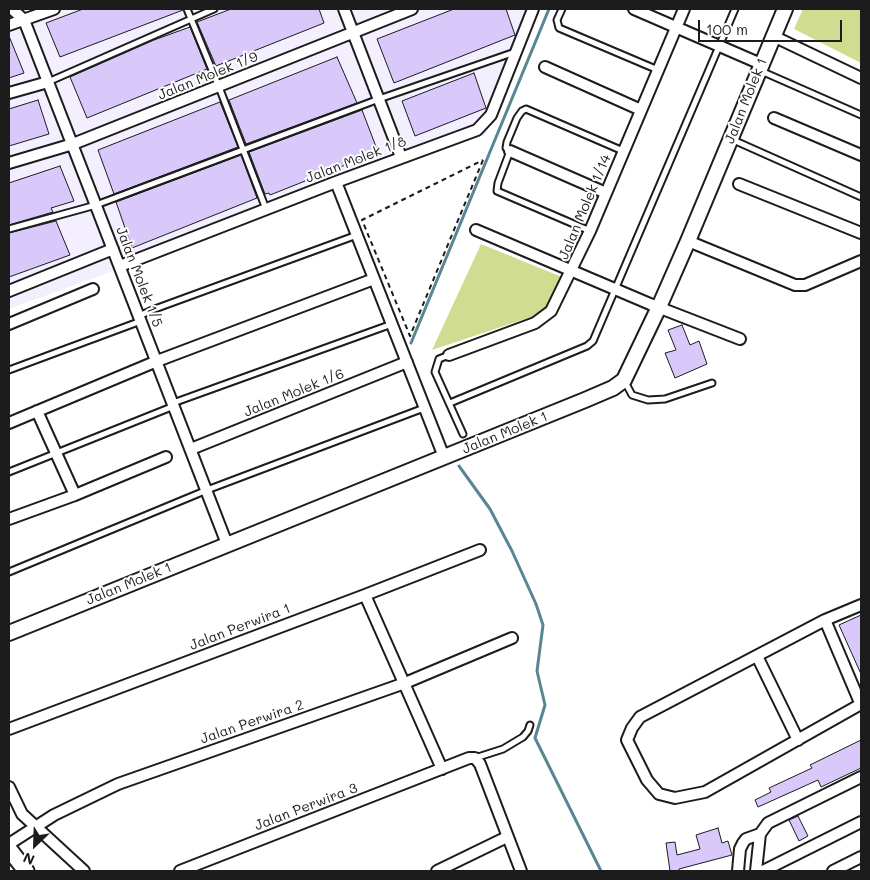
<!DOCTYPE html>
<html>
<head>
<meta charset="utf-8">
<style>
  body { margin:0 }
  #map { position:relative; width:870px; height:880px; overflow:hidden; background:#fff; font-family:Mali,sans-serif }
  canvas { display:block }
  .frame { position:absolute; inset:0; border:10px solid #1c1c1c; pointer-events:none }
  .north { position:absolute; left:10px; top:820px; width:50px; height:50px; -webkit-text-stroke:4px #fff; paint-order:stroke; rotate:204deg; font-size:14px; font-weight:700; line-height:20px; text-align:center; color:#1c1c1c }
  .north::after { content:''; display:block; margin:auto; width:18px; height:22px; background:#1c1c1c; clip-path:polygon(50% 0,100% 100%,50% 72%,0 100%) }
  .scale { position:absolute; left:698px; top:20px; width:144px; height:22px; box-sizing:border-box; border:2px solid #1c1c1c; border-top:0; padding-left:6px; font-size:15px; line-height:18px; white-space:nowrap; color:#1c1c1c; -webkit-text-stroke:4px #fff; paint-order:stroke }
</style>
</head>
<body>
<div id="map">
<canvas width="870" height="880"></canvas>
<div class="frame"></div>
<div class="north">N</div>
<div class="scale">100 m</div>
</div>
<script>
const c = document.querySelector('canvas').getContext('2d');
c.lineJoin = 'round';
function paint(path, color) { c.fillStyle = color; c.fill(path, 'evenodd'); }
const shape = rows => new Path2D(rows.map(r => 'M' + r).join(''));
function trace(path, color, width, dash) { c.strokeStyle = color; c.lineWidth = width; c.lineCap = dash ? 'butt' : 'round'; c.setLineDash(dash || []); c.stroke(path); }
function write(font, color, halo, rows, align = 'center') {
  c.font = font + ' Mali,sans-serif'; c.lineWidth = 4; c.setLineDash([]); c.textBaseline = 'middle'; c.strokeStyle = halo; c.fillStyle = color; for (const [text, x, y, turn = 0] of rows) {
    c.save(); c.translate(x, y); c.rotate((+turn || 0) * Math.PI / 180); c.textAlign = isNaN(turn) ? turn : align; if (halo) c.strokeText(text, 0, 0); c.fillText(text, 0, 0); c.restore();
  }
}
paint(shape([
  [9,9,540,9,485,135,9,309]
]), '#f4effe');
paint(shape([
  [803,9,861,9,861,63,794,29],
  [481,244,562,277,546,312,432,350]
]), '#d0dd91');
trace(shape([
  [411,343,549,9],
  [459,466,490,509,512,551,536,604,543,625,537,671,545,705,535,738,601,871]
]), '#598693', 3);
const building = shape([
  [83,9,183,9,183,10,60,57,46,23,83,9],
  [231,9,319,9,324,23,216,66,197,22,231,9],
  [454,9,506,9,515,35,394,83,377,39,454,9],
  [190,27,207,69,87,118,70,77,154,40,190,27],
  [9,36,24,73,9,78,9,36],
  [337,57,357,103,246,144,229,100,337,57],
  [474,73,486,108,415,136,402,101,474,73],
  [38,100,49,134,9,146,9,109,38,100],
  [220,102,238,147,114,194,98,150,220,102],
  [362,110,378,152,270,195,269,193,265,194,249,152,362,110],
  [241,155,257,198,132,248,116,202,241,155],
  [60,166,74,201,51,208,53,212,9,225,9,183,60,166],
  [56,221,70,255,9,277,9,233,56,221],
  [682,325,690,345,699,341,707,364,675,378,665,353,676,350,668,330,682,325],
  [861,615,861,674,839,625,861,615],
  [861,740,861,768,821,787,818,780,758,807,755,800,771,792,769,788,812,768,810,765,861,740],
  [798,816,808,836,799,841,789,820,798,816],
  [718,828,722,843,728,841,732,855,679,869,679,871,670,871,666,843,675,842,677,855,700,849,696,835,718,828]
]);
paint(building, '#d9c9fb');
trace(building, '#1c1c1c', 1);
const lane = shape([
  [187,9,219,87,266,209],
  [562,9,557,20,559,28,658,70],
  [761,71,861,115],
  [48,82,214,9],
  [731,139,861,197],
  [9,229,96,205,379,99,515,52],
  [590,231,497,191,498,183,510,151,506,148,507,142,517,118,522,111,526,109,623,151],
  [139,316,152,310,357,235],
  [449,355,439,359,435,372,463,434],
  [9,370,141,321],
  [624,380,632,395,648,400,665,399,712,383],
  [173,403,392,324],
  [450,403,587,346,593,341,735,9],
  [9,472,174,406],
  [9,572,207,490,424,408],
  [475,758,503,749,523,737,528,731,530,725]
]);
const street = shape([
  [12,9,24,20,227,544],
  [344,9,401,157],
  [634,9,761,64],
  [9,25,54,9],
  [773,36,861,78],
  [545,67,641,110],
  [9,93,48,82],
  [774,118,861,155],
  [510,151,606,193],
  [9,163,73,144,412,9],
  [336,182,444,457],
  [739,184,861,233],
  [476,230,650,304,740,339],
  [688,241,795,285,805,285,861,261],
  [120,266,336,182,477,130,491,115,533,9],
  [9,291,113,249],
  [9,324,93,289],
  [449,355,535,323,551,311,590,231,684,9],
  [37,411,75,495],
  [9,423,157,361,374,279],
  [191,449,407,362],
  [9,519,75,495,166,457],
  [365,595,442,769],
  [861,605,825,620,640,717,632,728,627,740,647,780,659,794,675,798,705,792,861,704],
  [825,620,861,705],
  [757,656,798,740],
  [9,729,365,595,480,550],
  [9,787,22,814,84,871],
  [9,844,54,815,118,784,405,683,512,638],
  [180,871,469,758,475,758,480,764,521,871],
  [437,871,507,837],
  [738,871,740,849,743,843,746,839,760,834],
  [756,871,760,834,768,823,861,777],
  [763,871,861,822],
  [833,871,861,857]
]);
const secondary = shape([
  [9,633,585,400,613,388,624,380,659,307,688,241,785,9]
]);
const primary = shape([
  [9,849,26,871]
]);
trace(lane, '#1c1c1c', 9);
trace(street, '#1c1c1c', 14);
trace(secondary, '#1c1c1c', 18);
trace(primary, '#1c1c1c', 19);
trace(shape([
  [483,160,410,336,362,220,483,160]
]), '#1c1c1c', 2, [5, 4]);
trace(lane, '#fff', 5);
trace(street, '#fff', 10);
trace(secondary, '#fff', 14);
trace(primary, '#fff', 15);
write('14px', '#1c1c1c', '#fff', [
  ["Jalan Molek 1/9",208,76,-22],
  ["Jalan Molek 1",746,101,-68],
  ["Jalan Molek 1/8",356,160,-21],
  ["Jalan Molek 1/14",585,207,-67],
  ["Jalan Molek 1/5",139,277,69],
  ["Jalan Molek 1/6",294,393,-22],
  ["Jalan Molek 1",505,433,-22],
  ["Jalan Molek 1",129,584,-22],
  ["Jalan Perwira 1",240,627,-21],
  ["Jalan Perwira 2",252,722,-19],
  ["Jalan Perwira 3",306,807,-21]
]);
</script>
</body>
</html>
